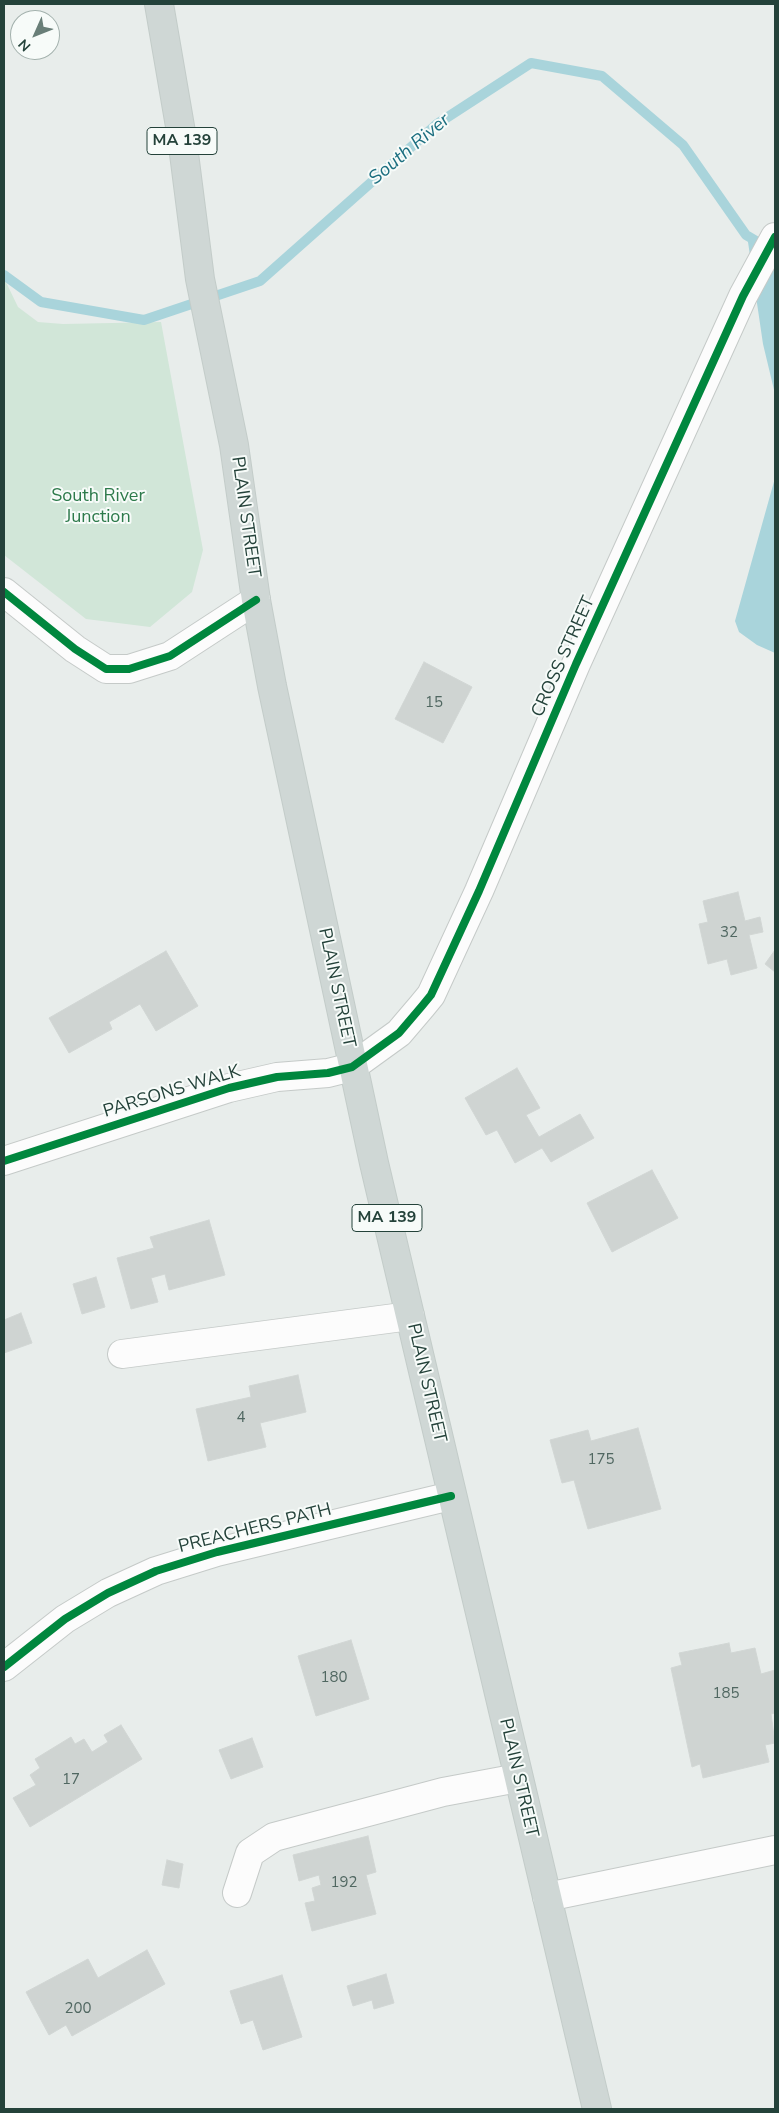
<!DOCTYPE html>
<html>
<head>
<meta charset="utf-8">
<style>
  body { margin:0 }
  #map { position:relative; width:779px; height:2113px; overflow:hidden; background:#e8edeb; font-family:"Nunito Sans",sans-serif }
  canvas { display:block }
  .frame { position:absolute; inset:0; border:5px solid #24423a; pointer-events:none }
  .north { position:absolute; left:10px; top:10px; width:50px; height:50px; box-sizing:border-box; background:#f7fbf9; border:1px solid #a3b1ad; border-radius:50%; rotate:226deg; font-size:14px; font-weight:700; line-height:20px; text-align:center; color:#24423a }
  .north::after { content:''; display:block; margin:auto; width:18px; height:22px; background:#697e78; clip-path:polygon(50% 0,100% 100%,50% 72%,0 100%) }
</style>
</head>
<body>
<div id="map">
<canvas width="779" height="2113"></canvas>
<div class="frame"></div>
<div class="north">N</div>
</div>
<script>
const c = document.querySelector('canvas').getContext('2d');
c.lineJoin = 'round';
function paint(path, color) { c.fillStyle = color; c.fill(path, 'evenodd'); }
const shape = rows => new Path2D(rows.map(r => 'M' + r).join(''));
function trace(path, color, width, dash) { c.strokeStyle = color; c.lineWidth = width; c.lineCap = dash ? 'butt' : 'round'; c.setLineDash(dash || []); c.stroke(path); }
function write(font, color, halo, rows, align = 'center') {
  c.font = font + ' "Nunito Sans",sans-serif'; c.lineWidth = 4; c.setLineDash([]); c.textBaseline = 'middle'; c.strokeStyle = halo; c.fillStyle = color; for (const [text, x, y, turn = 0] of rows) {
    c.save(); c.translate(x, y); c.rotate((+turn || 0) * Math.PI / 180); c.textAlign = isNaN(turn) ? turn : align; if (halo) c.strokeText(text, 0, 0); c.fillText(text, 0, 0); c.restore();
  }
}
paint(shape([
  [4,278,18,307,38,322,63,324,161,322,203,550,192,592,150,627,86,619,4,555]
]), '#d1e6d8');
paint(shape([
  [775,241,775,394,763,344,748,242],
  [775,478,775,653,757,645,739,632,735,621]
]), '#a9d4db');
trace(shape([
  [4,275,41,302,144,320,260,281,437,124,531,63,602,76,683,145,746,235,768,248]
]), '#a9d4db', 10);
const building = shape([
  [424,662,472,687,443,743,395,719,424,662],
  [738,892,745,921,760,917,763,932,749,935,757,968,731,975,727,959,708,964,699,924,708,922,703,901,738,892],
  [775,950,775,972,765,964,775,950],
  [166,951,198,1006,156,1031,140,1004,109,1022,112,1029,69,1053,49,1018,166,951],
  [517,1068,540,1108,526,1115,539,1137,580,1114,594,1138,551,1162,542,1148,515,1163,497,1130,486,1135,465,1098,517,1068],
  [652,1170,678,1218,612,1252,587,1203,652,1170],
  [209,1220,225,1275,169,1290,165,1274,151,1278,158,1302,131,1309,117,1258,154,1248,150,1237,209,1220],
  [96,1277,105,1307,82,1314,73,1284,96,1277],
  [21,1313,32,1343,4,1353,4,1320,21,1313],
  [298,1375,306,1412,260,1423,266,1447,208,1461,196,1409,251,1397,249,1386,298,1375],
  [638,1428,661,1509,588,1529,574,1480,562,1483,550,1440,588,1430,591,1441,638,1428],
  [351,1640,369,1699,316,1716,298,1656,351,1640],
  [729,1643,731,1653,755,1648,761,1674,775,1670,775,1713,771,1714,775,1743,765,1745,769,1762,703,1778,700,1764,692,1767,671,1668,682,1665,679,1653,729,1643],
  [121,1725,142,1759,30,1827,13,1798,36,1785,30,1775,40,1768,35,1759,71,1737,75,1744,84,1739,92,1752,108,1742,104,1735,121,1725],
  [252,1738,263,1767,231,1779,219,1750,252,1738],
  [368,1836,376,1872,366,1875,376,1914,312,1931,305,1903,315,1901,312,1888,321,1885,319,1875,299,1881,293,1855,368,1836],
  [167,1860,183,1864,179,1888,162,1885,167,1860],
  [147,1950,165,1984,72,2036,66,2025,49,2035,26,1992,88,1959,98,1978,147,1950],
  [386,1974,394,2003,374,2009,372,2000,353,2006,347,1986,386,1974],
  [282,1975,302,2037,263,2050,253,2020,241,2024,230,1991,282,1975]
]);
paint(building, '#cfd4d2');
trace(building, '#d1d6d4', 1);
const minor = shape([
  [4,592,75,649,106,669,129,669,170,656,256,600],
  [4,1161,229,1088,277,1077,328,1073,352,1067,399,1033,422,1006,431,995,479,891,576,664,743,296,775,237],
  [122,1354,410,1316],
  [4,1667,65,1619,108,1593,156,1571,217,1552,451,1496],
  [237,1893,250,1853,274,1837,443,1792,518,1778],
  [547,1897,775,1850]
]);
const major = shape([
  [159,4,182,138,200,279,234,445,256,600,272,686,374,1163,597,2109]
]);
trace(minor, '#c5cac8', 30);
trace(major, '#c3ccc9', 30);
trace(minor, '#fcfcfc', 28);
trace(major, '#cfd7d5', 28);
trace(shape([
  [4,592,75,649,106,669,129,669,170,656,256,600],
  [4,1161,229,1088,277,1077,328,1073,352,1067,399,1033,422,1006,431,995,479,891,576,664,743,296,775,237],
  [4,1667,65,1619,108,1593,156,1571,217,1552,451,1496]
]), '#00873e', 8);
write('15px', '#506761', null, [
  ["15",434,703],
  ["32",729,933],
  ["4",241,1418],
  ["175",601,1460],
  ["180",334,1678],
  ["185",726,1694],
  ["17",71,1780],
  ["192",344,1883],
  ["200",78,2009]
]);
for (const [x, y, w] of [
  [182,141,70],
  [387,1218,70]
]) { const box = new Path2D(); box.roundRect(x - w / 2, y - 13.5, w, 27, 4); c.fillStyle = '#f7fbf9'; c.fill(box); trace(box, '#24423a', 1); }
write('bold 16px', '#24423a', null, [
  ["MA 139",182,141],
  ["MA 139",387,1218]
]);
write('18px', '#2d7a4b', '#f7fbf9', [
  ["South River",98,497],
  ["Junction",98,518]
]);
write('18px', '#24423a', '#f7fbf9', [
  ["PLAIN STREET",245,517,82],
  ["CROSS STREET",564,657,-66],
  ["PLAIN STREET",336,988,78],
  ["PARSONS WALK",172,1092,-17],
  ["PLAIN STREET",426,1383,77],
  ["PREACHERS PATH",255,1529,-14],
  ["PLAIN STREET",518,1778,77]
]);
write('italic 19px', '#1c6f80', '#f7fbf9', [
  ["South River",410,150,-40]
]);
</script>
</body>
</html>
